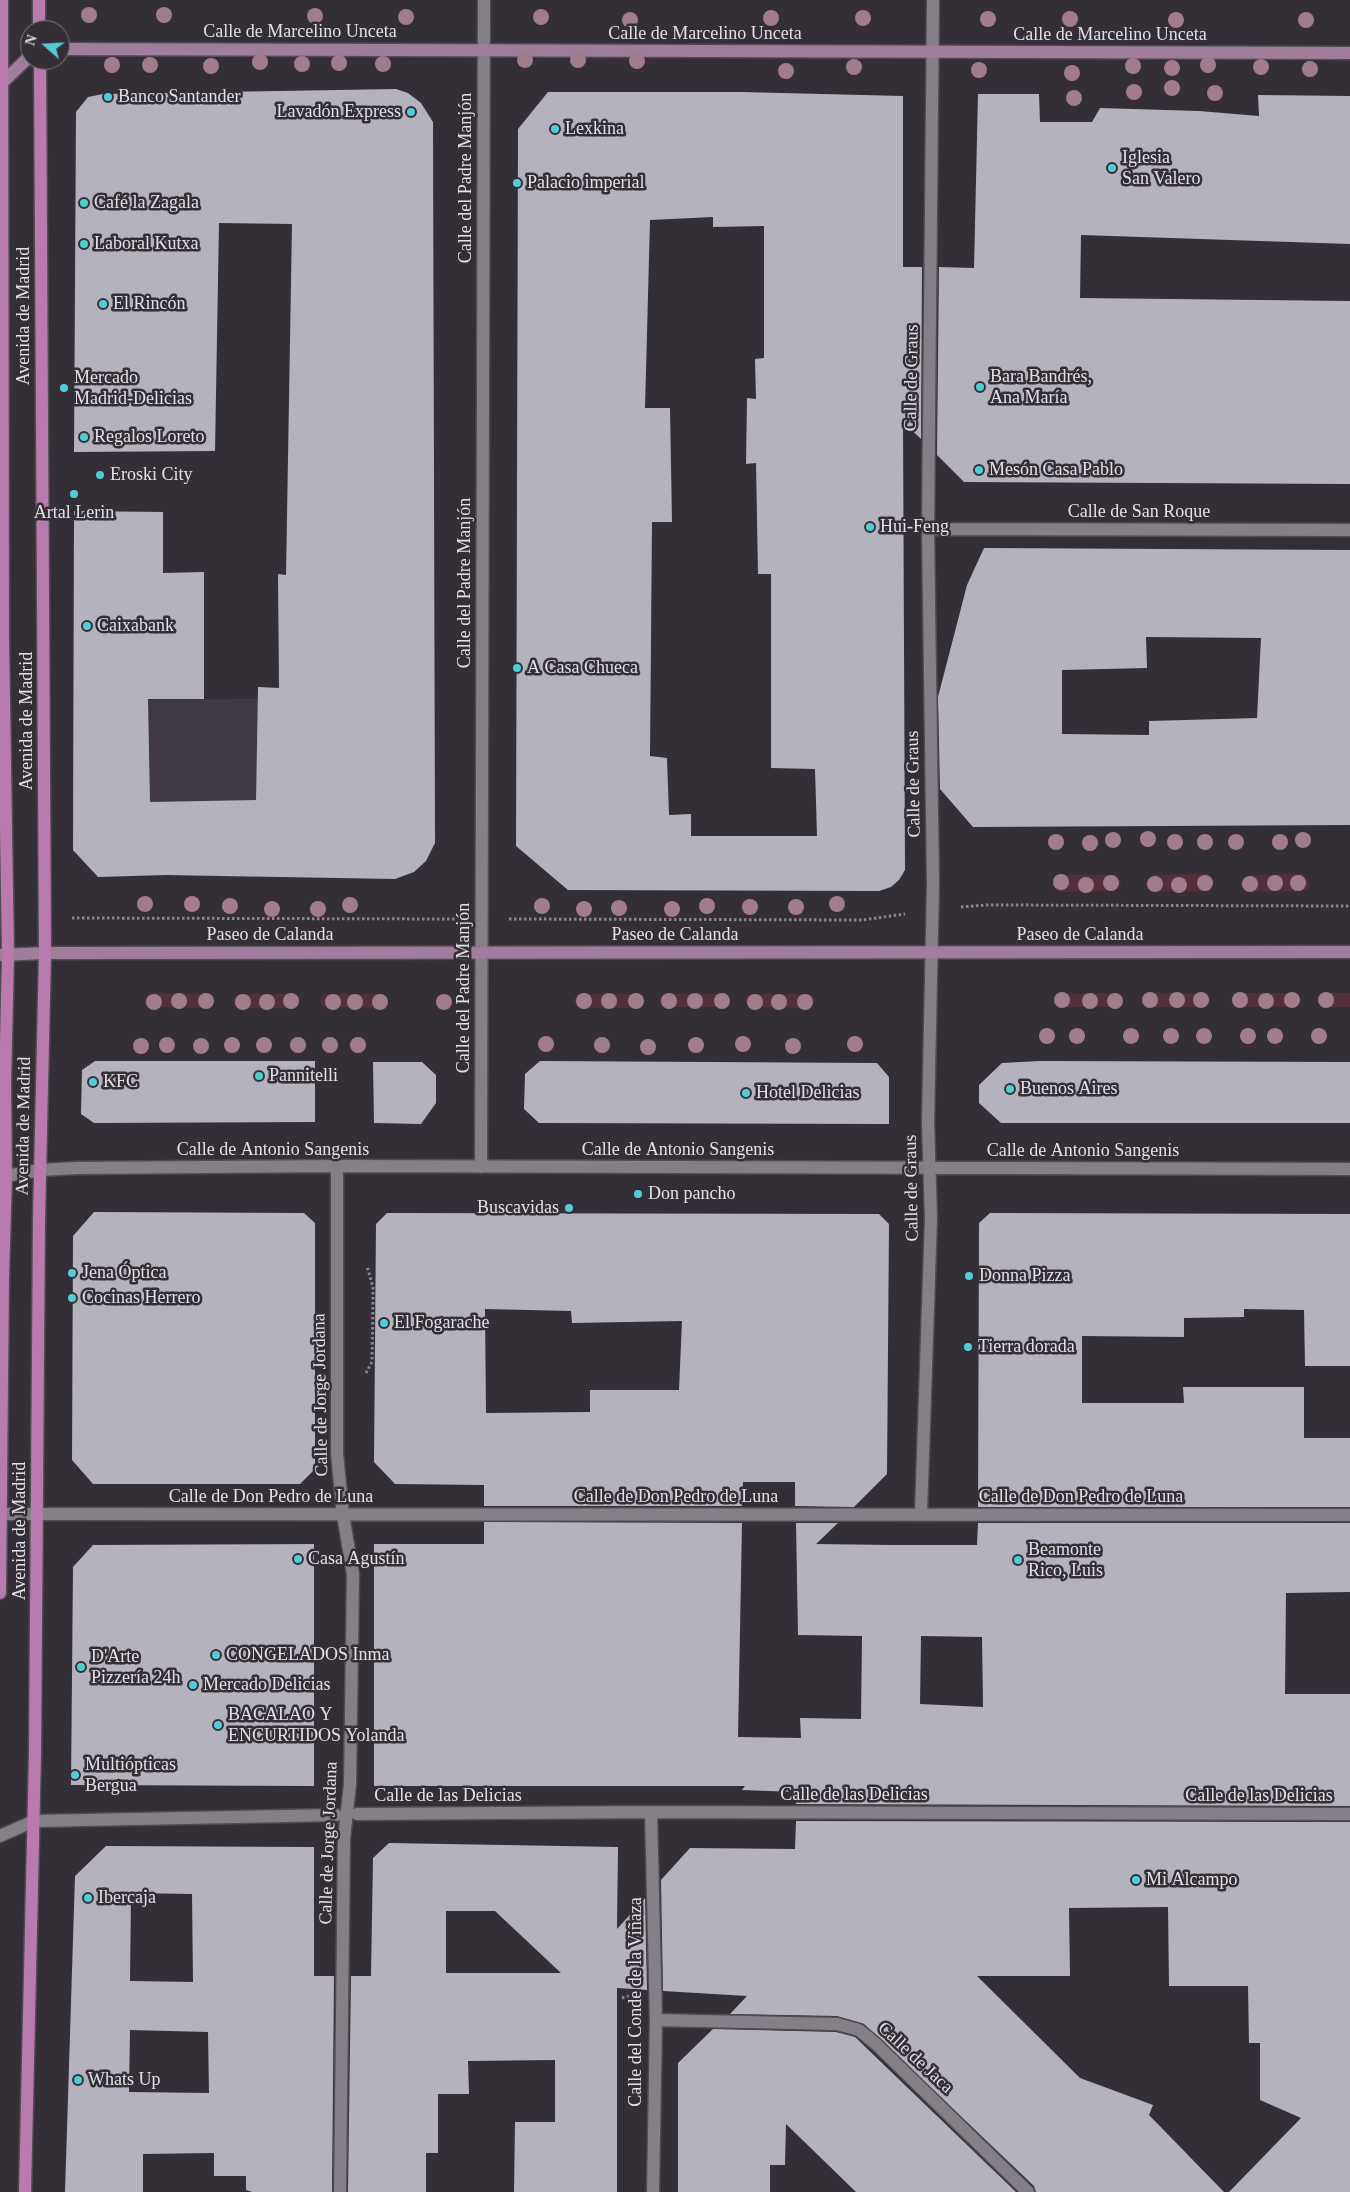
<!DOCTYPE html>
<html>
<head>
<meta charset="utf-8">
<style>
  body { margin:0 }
  #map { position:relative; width:1350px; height:2192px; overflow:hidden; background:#342f37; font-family:"Times New Roman",serif }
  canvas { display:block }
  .north { position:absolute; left:20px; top:20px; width:50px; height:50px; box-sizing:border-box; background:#342f37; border:1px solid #7a767d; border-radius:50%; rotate:289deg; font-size:14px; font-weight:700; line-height:20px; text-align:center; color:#e3e0e5 }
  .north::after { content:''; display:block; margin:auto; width:18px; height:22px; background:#52ccd5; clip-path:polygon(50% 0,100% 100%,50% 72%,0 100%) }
</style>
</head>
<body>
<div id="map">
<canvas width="1350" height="2192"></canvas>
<div class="north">N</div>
</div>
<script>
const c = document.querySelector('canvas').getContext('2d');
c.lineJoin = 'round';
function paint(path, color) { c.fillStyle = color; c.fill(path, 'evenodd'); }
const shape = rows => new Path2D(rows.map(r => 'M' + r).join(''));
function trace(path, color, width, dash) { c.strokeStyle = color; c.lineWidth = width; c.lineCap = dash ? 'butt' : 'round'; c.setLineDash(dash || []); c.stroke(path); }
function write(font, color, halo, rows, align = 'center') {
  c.font = font + ' "Times New Roman",serif'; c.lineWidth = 5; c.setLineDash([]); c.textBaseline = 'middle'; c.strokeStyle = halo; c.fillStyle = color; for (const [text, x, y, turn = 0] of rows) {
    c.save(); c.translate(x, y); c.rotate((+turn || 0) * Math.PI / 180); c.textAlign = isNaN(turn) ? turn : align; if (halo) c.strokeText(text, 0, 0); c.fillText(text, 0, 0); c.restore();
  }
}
paint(shape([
  [258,699,255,878,166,875,98,877,73,850,73,700]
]), '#403845');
paint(shape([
  [1208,874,1214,880,1210,891,1153,892,1146,887,1146,882,1154,875],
  [1303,874,1310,883,1308,889,1303,891,1248,892,1244,890,1241,884,1242,879,1249,875],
  [1061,875,1115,875,1121,881,1120,887,1114,891,1060,892,1055,889,1053,885,1056,877],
  [150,993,208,994,213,1000,207,1008,149,1007,145,1003,145,999],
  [1117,993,1123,1000,1122,1004,1117,1007,1062,1007,1056,1005,1055,1001,1057,995,1061,994],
  [1148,993,1204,994,1210,998,1210,1002,1203,1007,1147,1007,1142,999],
  [1237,993,1295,993,1299,1001,1293,1007,1236,1007,1232,1004,1231,998],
  [1321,993,1350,993,1350,1007,1322,1007,1317,1001],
  [239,994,295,994,299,997,300,1003,298,1006,293,1008,238,1008,234,1005,233,999],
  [326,994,382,994,387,997,388,1002,386,1006,380,1008,327,1007,322,1005,320,1001,322,996],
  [580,994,636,994,640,996,642,1001,637,1008,580,1008,576,1006,574,1001,576,996],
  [664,994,723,994,728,997,729,1002,724,1007,663,1007,659,1004,659,1000],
  [752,994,809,994,814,997,815,1002,809,1008,751,1007,745,1002,747,996]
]), '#552e3c');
paint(shape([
  [396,89,408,93,421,103,433,122,435,843,426,861,414,872,395,879,166,875,98,877,73,850,74,511,163,512,163,573,204,572,204,699,148,699,150,802,256,800,258,687,279,688,278,574,286,575,292,224,219,223,215,451,74,452,76,112,88,97,103,94],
  [548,92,741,92,903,96,903,267,922,267,921,439,903,422,905,870,899,880,891,887,879,891,568,890,516,846,518,129],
  [713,217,713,227,764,226,764,358,755,359,756,399,747,398,746,464,756,463,758,574,771,574,771,768,815,769,817,836,691,836,691,814,669,815,667,758,650,756,652,522,672,522,670,408,645,408,650,220],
  [978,94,1039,94,1040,122,1092,122,1100,108,1199,111,1259,116,1258,95,1350,96,1350,244,1081,235,1080,298,1350,301,1350,484,964,482,937,455,939,267,974,268],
  [984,548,1350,550,1350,825,973,827,940,789,938,697,967,585],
  [1146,637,1261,638,1257,718,1149,721,1149,735,1062,734,1062,670,1147,668],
  [95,1061,315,1061,315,1122,94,1123,81,1114,82,1070],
  [540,1061,877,1063,889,1077,889,1124,539,1123,524,1109,525,1074],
  [1040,1061,1350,1062,1350,1123,1001,1123,979,1103,979,1085,1002,1063],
  [373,1062,422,1062,436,1075,436,1103,421,1124,374,1123],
  [94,1212,304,1213,315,1223,315,1469,300,1484,93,1484,72,1460,73,1236],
  [387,1213,879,1214,889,1224,887,1474,854,1507,795,1506,795,1482,743,1482,742,1506,484,1506,484,1485,395,1484,374,1462,376,1224],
  [485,1309,571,1311,572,1323,682,1321,679,1390,590,1390,590,1412,486,1413],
  [990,1213,1350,1214,1350,1366,1305,1366,1304,1310,1244,1309,1244,1317,1184,1318,1184,1337,1082,1336,1082,1403,1184,1403,1183,1387,1304,1387,1304,1438,1350,1438,1350,1507,978,1507,979,1223],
  [484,1522,742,1523,738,1737,801,1738,800,1718,861,1719,862,1636,798,1635,796,1523,838,1523,816,1544,891,1545,977,1545,978,1523,1350,1523,1350,1592,1286,1593,1285,1694,1350,1694,1350,1806,796,1804,796,1792,742,1790,745,1786,374,1786,374,1544,484,1544],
  [921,1636,982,1637,983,1707,920,1704],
  [314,1544,314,1786,71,1785,73,1567,93,1545],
  [796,1821,1350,1822,1350,2192,1229,2192,1301,2118,1260,2100,1260,2043,1249,2043,1248,1986,1169,1986,1168,1907,1069,1908,1070,1976,977,1976,1080,2078,1153,2105,1149,2115,1224,2192,1036,2192,1034,2186,864,2024,837,2016,730,2014,747,1996,663,1991,661,1880,690,1848,795,1849],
  [389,1843,618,1847,617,1929,645,1898,647,1990,617,1988,617,2192,514,2192,515,2122,555,2122,555,2060,468,2061,469,2094,438,2094,438,2153,426,2153,426,2192,348,2192,351,1976,371,1976,373,1858],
  [446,1911,495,1911,561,1973,446,1973],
  [106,1846,314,1847,314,1976,334,1976,332,2192,252,2192,246,2190,246,2176,214,2176,214,2153,143,2154,143,2192,65,2192,75,1876],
  [131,1893,192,1894,193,1982,130,1981],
  [130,2030,208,2032,209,2093,129,2092],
  [713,2029,836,2032,855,2037,1016,2192,856,2192,786,2124,785,2165,770,2165,770,2192,678,2192,678,2063]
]), '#b4b3bd');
const street = shape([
  [928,529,1350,530],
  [337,1166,337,1453,343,1515,353,1574,350,1784,344,1839,340,2192],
  [481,1167,484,0],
  [6,1176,40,1170,77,1168,337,1166,1350,1169],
  [2,1514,1350,1515],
  [921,1514,931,1218,928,1122,933,884,928,529,933,0],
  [651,1812,656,2020,653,2192],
  [357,1814,651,1812,1350,1814],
  [0,1836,34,1821,336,1815],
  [656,2020,837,2024,859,2030,876,2044,1028,2192]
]);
const secondary = shape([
  [60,49,1350,53],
  [4,81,30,56],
  [0,955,45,953,1350,952]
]);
const primary = shape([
  [39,0,39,30],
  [0,1593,3,1278,6,1176,5,1084,8,955,3,638,2,0],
  [25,2192,35,1753,39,1219,45,953,40,60]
]);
trace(street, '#504b52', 15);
trace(secondary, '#504b52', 15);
trace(primary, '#504b52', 15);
trace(shape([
  [961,907,986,905,1350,906],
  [72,918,455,919],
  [509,919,862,920,905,914],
  [366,1373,372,1362,373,1300,373,1287,367,1266],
  [622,1998,629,1996]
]), '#89858c', 3, [2.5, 2.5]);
trace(street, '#857f88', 12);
trace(secondary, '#9f7d9b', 12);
trace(primary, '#b97bad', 12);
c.fillStyle = '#a17c8b';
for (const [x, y] of [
  [89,15],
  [164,15],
  [315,16],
  [406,17],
  [541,17],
  [771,18],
  [863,18],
  [988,19],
  [1070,19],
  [630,20],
  [1176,20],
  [1306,20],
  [525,60],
  [578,60],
  [637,61],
  [260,62],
  [339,63],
  [302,64],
  [383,64],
  [112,65],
  [150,65],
  [1208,65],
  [211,66],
  [1133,66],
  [854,67],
  [1261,67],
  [1172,68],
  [1310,69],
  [979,70],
  [786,71],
  [1072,73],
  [1172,88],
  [1134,92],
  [1215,93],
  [1074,98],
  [1148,839],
  [1113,840],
  [1303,840],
  [1056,842],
  [1175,842],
  [1205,842],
  [1236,842],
  [1280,842],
  [1090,843],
  [1061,882],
  [1111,883],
  [1205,883],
  [1275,883],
  [1298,883],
  [1155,884],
  [1250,884],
  [1086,885],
  [1179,885],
  [145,904],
  [192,904],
  [837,904],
  [350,905],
  [230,906],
  [542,906],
  [707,906],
  [750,907],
  [796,907],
  [619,908],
  [272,909],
  [318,909],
  [584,909],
  [672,909],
  [1062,1000],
  [1150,1000],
  [1177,1000],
  [1201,1000],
  [1240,1000],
  [1292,1000],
  [1326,1000],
  [179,1001],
  [206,1001],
  [291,1001],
  [584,1001],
  [609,1001],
  [636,1001],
  [669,1001],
  [695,1001],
  [722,1001],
  [1090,1001],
  [1115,1001],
  [1266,1001],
  [154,1002],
  [243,1002],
  [267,1002],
  [333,1002],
  [355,1002],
  [380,1002],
  [444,1002],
  [755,1002],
  [779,1002],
  [805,1002],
  [1047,1036],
  [1077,1036],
  [1131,1036],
  [1171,1036],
  [1204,1036],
  [1248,1036],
  [1275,1036],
  [1319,1036],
  [546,1044],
  [743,1044],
  [855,1044],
  [167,1045],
  [232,1045],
  [264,1045],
  [298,1045],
  [330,1045],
  [358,1045],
  [602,1045],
  [696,1045],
  [141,1046],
  [201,1046],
  [793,1046],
  [648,1047]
]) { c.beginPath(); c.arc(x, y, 8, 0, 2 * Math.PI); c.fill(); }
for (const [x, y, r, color] of [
  [108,97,5,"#52ccd5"],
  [411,112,5,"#52ccd5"],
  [555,129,5,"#52ccd5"],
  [1112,168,5,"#52ccd5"],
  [517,183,5,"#52ccd5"],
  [84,203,5,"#52ccd5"],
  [84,244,5,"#52ccd5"],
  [103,304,5,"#52ccd5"],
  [980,387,5,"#52ccd5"],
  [64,388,5,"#52ccd5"],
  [84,437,5,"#52ccd5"],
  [979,470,5,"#52ccd5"],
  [100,475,5,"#52ccd5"],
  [74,494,5,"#52ccd5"],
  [870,527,5,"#52ccd5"],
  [87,626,5,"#52ccd5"],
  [517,668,5,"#52ccd5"],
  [259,1076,5,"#52ccd5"],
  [93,1082,5,"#52ccd5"],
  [1010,1089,5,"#52ccd5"],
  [746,1093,5,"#52ccd5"],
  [638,1194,5,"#52ccd5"],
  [569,1208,5,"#52ccd5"],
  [72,1273,5,"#52ccd5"],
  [969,1276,5,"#52ccd5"],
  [72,1298,5,"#52ccd5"],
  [384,1323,5,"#52ccd5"],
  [968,1347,5,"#52ccd5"],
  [298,1559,5,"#52ccd5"],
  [1018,1560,5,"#52ccd5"],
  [216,1655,5,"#52ccd5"],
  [81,1667,5,"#52ccd5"],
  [193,1685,5,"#52ccd5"],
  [218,1725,5,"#52ccd5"],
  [75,1775,5,"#52ccd5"],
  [1136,1880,5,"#52ccd5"],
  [88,1898,5,"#52ccd5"],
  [78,2080,5,"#52ccd5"]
]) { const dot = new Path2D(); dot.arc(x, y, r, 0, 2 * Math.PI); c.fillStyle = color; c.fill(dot); trace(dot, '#342f37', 2); }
write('18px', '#e3e0e5', '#342f37', [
  ["Calle de Marcelino Unceta",300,32],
  ["Calle de Marcelino Unceta",705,34],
  ["Calle de Marcelino Unceta",1110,35],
  ["Calle del Padre Manjón",466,178,-90],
  ["Avenida de Madrid",24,316,-90],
  ["Calle de Graus",912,378,-89],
  ["Calle de San Roque",1139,512],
  ["Calle del Padre Manjón",465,583,-90],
  ["Avenida de Madrid",27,721,-90],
  ["Calle de Graus",914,784,-91],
  ["Paseo de Calanda",270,935],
  ["Paseo de Calanda",675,935],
  ["Paseo de Calanda",1080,935],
  ["Calle del Padre Manjón",464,988,-90],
  ["Avenida de Madrid",24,1126,-89],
  ["Calle de Antonio Sangenis",273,1150],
  ["Calle de Antonio Sangenis",678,1150],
  ["Calle de Antonio Sangenis",1083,1151],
  ["Calle de Graus",912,1188,-91],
  ["Calle de Jorge Jordana",321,1395,-91],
  ["Calle de Don Pedro de Luna",271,1497],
  ["Calle de Don Pedro de Luna",676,1497],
  ["Calle de Don Pedro de Luna",1081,1497],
  ["Avenida de Madrid",20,1531,-90],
  ["Calle de las Delicias",854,1795],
  ["Calle de las Delicias",448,1796],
  ["Calle de las Delicias",1259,1796],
  ["Calle de Jorge Jordana",329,1843,-88],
  ["Calle del Conde de la Viñaza",636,2002,-90],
  ["Calle de Jaca",915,2058,43]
]);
write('18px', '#e3e0e5', '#342f37', [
  ["Banco Santander",118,97],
  ["Lavadón Express",401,112,"right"],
  ["Lexkina",565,129],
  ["Iglesia",1122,158],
  ["San Valero",1122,179],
  ["Palacio imperial",527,183],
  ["Café la Zagala",94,203],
  ["Laboral Kutxa",94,244],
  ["El Rincón",113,304],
  ["Bara Bandrés,",990,377],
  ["Ana María",990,398],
  ["Mercado",74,378],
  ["Madrid-Delicias",74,399],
  ["Regalos Loreto",94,437],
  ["Mesón Casa Pablo",989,470],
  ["Eroski City",110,475],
  ["Artal Lerin",74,513,"center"],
  ["Hui-Feng",880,527],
  ["Caixabank",97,626],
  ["A Casa Chueca",527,668],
  ["Pannitelli",269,1076],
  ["KFC",103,1082],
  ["Buenos Aires",1020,1089],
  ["Hotel Delicias",756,1093],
  ["Don pancho",648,1194],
  ["Buscavidas",559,1208,"right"],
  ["Jena Óptica",82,1273],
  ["Donna Pizza",979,1276],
  ["Cocinas Herrero",82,1298],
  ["El Fogarache",394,1323],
  ["Tierra dorada",978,1347],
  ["Beamonte",1028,1550],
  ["Rico, Luis",1028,1571],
  ["Casa Agustín",308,1559],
  ["CONGELADOS Inma",226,1655],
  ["D'Arte",91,1657],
  ["Pizzería 24h",91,1678],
  ["Mercado Delicias",203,1685],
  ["BACALAO Y",228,1715],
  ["ENCURTIDOS Yolanda",228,1736],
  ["Multiópticas",85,1765],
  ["Bergua",85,1786],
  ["Mi Alcampo",1146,1880],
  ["Ibercaja",98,1898],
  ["Whats Up",88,2080]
], 'left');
</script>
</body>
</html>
